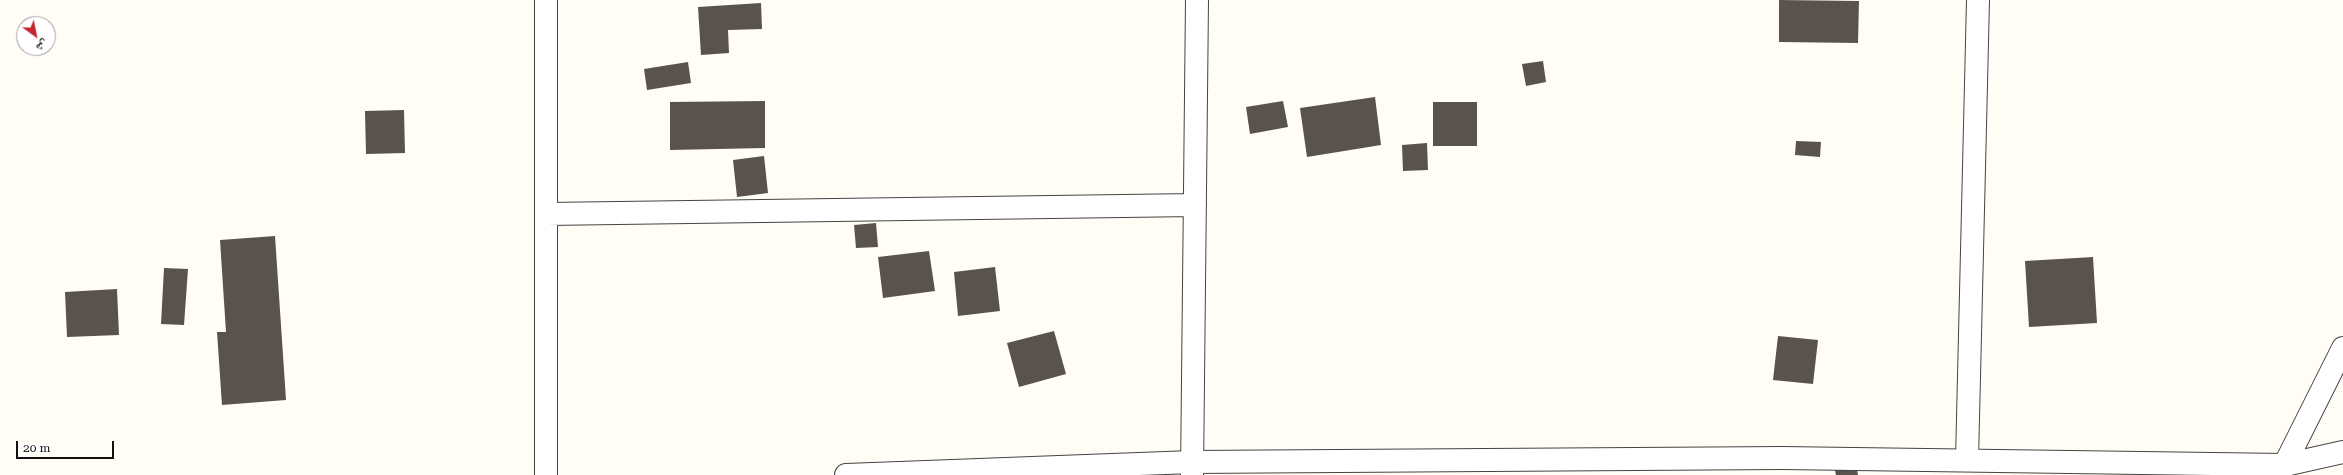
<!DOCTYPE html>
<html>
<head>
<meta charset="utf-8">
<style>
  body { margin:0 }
  #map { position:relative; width:2343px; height:475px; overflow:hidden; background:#fffdf5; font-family:"Roboto Serif","Noto Naskh Arabic",serif }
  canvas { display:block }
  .north { position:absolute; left:16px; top:16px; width:40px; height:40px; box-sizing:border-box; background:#fff; border:1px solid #a0a0a0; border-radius:50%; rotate:147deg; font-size:11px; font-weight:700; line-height:16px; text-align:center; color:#111 }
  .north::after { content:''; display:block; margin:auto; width:14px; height:18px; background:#c4262e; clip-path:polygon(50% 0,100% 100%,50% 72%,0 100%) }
  .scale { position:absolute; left:16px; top:441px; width:98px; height:18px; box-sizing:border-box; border:2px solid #111; border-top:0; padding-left:5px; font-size:12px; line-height:14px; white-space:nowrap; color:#111; -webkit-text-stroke:3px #fff; paint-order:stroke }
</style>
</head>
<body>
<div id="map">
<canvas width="2343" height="475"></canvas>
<div class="north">ش</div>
<div class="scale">20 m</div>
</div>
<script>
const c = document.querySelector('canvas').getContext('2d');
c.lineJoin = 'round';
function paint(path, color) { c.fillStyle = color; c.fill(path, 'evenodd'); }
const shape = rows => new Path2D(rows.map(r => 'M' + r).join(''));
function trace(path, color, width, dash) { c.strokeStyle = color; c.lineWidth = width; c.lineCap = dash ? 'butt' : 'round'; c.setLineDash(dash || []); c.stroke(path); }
paint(shape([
  [1779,0,1859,1,1858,43,1779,42],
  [761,3,762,29,728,30,729,53,701,55,698,7],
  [1543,61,1546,82,1526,86,1522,64],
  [688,62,691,83,647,90,644,69],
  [1375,97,1381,145,1307,157,1300,108],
  [765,101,765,148,670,150,670,102],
  [1283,101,1288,127,1250,134,1246,107],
  [1433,102,1477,102,1477,146,1433,146],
  [404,110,405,153,366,154,365,111],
  [1796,141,1821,142,1820,157,1795,155],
  [1427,143,1428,170,1403,171,1402,145],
  [764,156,768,193,737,197,733,160],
  [876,223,878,247,856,248,854,225],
  [275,236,286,400,222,405,217,332,226,332,220,240],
  [929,251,935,291,883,298,878,257],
  [2093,257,2097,323,2029,327,2025,261],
  [995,267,1000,311,958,316,954,272],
  [164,268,188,269,184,325,161,324],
  [117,289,119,335,67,337,65,292],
  [1054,331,1066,374,1019,387,1007,343],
  [1778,336,1818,340,1813,384,1773,380],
  [1855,459,1858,475,1836,475,1833,462]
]), '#5a524d');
const street = shape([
  [546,0,546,475],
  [546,214,1195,205],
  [1967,460,1978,0],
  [2280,474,2343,348],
  [846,475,1192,462,1782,458,2285,465,2343,452],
  [1192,475,1197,0]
]);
trace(street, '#444', 24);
trace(street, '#fff', 22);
</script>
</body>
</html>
